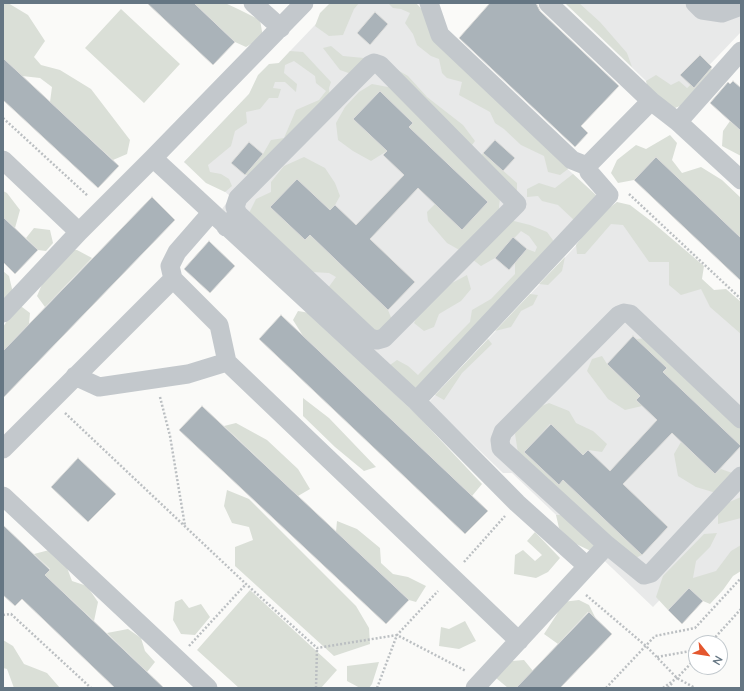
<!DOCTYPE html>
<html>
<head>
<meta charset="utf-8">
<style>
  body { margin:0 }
  #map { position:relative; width:744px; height:691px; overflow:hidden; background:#fafaf8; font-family:Lato,sans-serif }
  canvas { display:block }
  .frame { position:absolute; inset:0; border:4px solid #657683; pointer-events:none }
  .north { position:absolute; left:688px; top:635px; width:40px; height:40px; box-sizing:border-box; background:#fff; border:1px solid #c1c8cd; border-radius:50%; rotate:120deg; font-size:11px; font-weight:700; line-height:16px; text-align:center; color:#657683 }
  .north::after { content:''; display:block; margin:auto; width:14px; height:18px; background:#e4572e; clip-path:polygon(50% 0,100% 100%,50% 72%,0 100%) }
</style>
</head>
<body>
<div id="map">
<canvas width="744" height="691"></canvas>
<div class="frame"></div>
<div class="north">N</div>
</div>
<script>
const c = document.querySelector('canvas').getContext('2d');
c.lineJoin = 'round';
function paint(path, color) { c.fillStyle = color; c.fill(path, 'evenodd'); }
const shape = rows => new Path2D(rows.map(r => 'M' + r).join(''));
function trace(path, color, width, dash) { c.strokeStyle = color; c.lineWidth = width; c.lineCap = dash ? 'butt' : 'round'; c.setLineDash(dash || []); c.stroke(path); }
paint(shape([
  [336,3,408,3,417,30,598,197,417,390,222,209,231,197,213,181,184,162],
  [565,3,741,3,741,32,671,105],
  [617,202,741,315,741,561,703,601,680,579,653,607,512,473,503,473,429,402]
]), '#e8e9e9');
paint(shape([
  [3,3,8,3,28,15,45,41,34,57,41,65,60,70,91,89,130,140,127,154,113,160,50,102,52,87,40,78,22,76,3,58],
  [194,3,225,3,238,9,260,20,263,37,246,47,235,42],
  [330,3,359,3,354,9,343,35,329,36,315,26,320,13],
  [388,3,416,3,565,160,568,169,560,175,548,172,544,156,521,145,504,129,495,123,490,112,459,95,462,82,447,78,442,73,439,59,431,56,417,45,413,34,405,23,410,13,401,9,393,8],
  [565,3,579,3,600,22,627,53,632,67],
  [121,9,180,64,144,103,85,48],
  [331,46,343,56,364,58,354,75,340,70,323,48],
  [290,51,303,52,331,82,329,88,330,99,259,175,245,175,263,154,271,140,284,138,296,110,319,100,326,91,316,83,315,76,294,61,285,65,284,73,297,84,296,92,285,82,275,82,273,88,281,89,278,98,269,98,260,109,246,112,247,123,235,131,231,146,208,165,210,172,221,174,229,179,232,186,225,192,206,183,184,162,249,94,258,75,269,64,279,63],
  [710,65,715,79,695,100,675,108,663,105,649,94,646,81,656,75,671,85,679,81,687,88],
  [394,68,408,76,427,97,463,125,475,141,472,145,478,161,483,153,517,183,517,191,501,190,499,207,502,218,530,225,547,232,555,243,417,390,390,365,397,360,408,366,418,375,470,322,472,310,491,299,515,274,515,263,527,249,535,252,537,247,529,236,521,231,495,258,481,266,463,252,447,243,428,221,427,212,435,204,462,229,488,202,409,127,413,123,380,91,353,119,387,151,371,161,353,151,338,140,336,123,345,107,359,92,372,84,388,87],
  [730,121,741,131,741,156,722,146,723,131],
  [670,135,677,143,672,160,682,173,701,167,722,180,741,198,741,238,656,158,634,180,618,183,611,173,617,160,636,145,646,149],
  [304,157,325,168,335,183,340,196,335,205,330,210,297,179,271,207,305,240,310,235,388,310,392,320,374,334,328,288,336,277,329,273,312,272,249,213,256,199,271,192,271,182,284,166],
  [573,174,598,197,575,221,558,205,542,201,538,196,527,197,527,189,539,183,555,188],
  [3,191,7,193,20,210,15,228,3,217],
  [617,202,630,205,651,221,704,266,702,279,714,290,726,289,741,302,741,334,710,307,701,289,681,295,669,285,669,262,649,262,623,225,611,224,585,254,577,254,576,245,597,217],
  [34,228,50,230,53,243,46,251,38,250,26,238],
  [64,250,77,250,92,258,45,307,37,296,43,282],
  [565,257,562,271,548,285,539,284],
  [3,271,9,276,13,293,3,304],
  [467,275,471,289,461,301,439,314,434,327,424,331,414,323,420,310,452,283],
  [530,294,538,295,533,305,521,311,511,327,495,331],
  [18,304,30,313,29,324,3,351,3,327,7,321,9,312],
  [298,311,310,313,417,415,482,484,472,496,303,336,293,320],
  [649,338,741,420,741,446,663,372,636,339],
  [488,339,492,344,462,373,444,400,435,395],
  [602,356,607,364,640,396,636,400,642,406,625,410,608,399,587,371,592,359],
  [303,398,329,418,376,467,364,471,335,447,303,416],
  [549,403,569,411,576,423,593,431,607,444,602,452,588,450,583,455,550,424,524,452,559,485,563,480,642,555,629,561,595,553,574,543,559,528,556,515,567,515,519,459,515,434,529,411],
  [236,423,267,440,298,469,310,489,298,496,224,426],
  [681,442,715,474,721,469,735,474,716,493,696,487,678,476,674,454],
  [227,490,249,499,356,606,369,628,370,644,334,656,235,566,235,547,253,540,249,527,232,523,224,506],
  [741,497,741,518,718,524,718,507],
  [337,521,357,529,380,548,381,563,393,574,408,577,426,586,416,602,409,600,336,532],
  [535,532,560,558,548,572,536,578,514,574,515,555,523,550,535,561,542,555,527,541],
  [717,533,710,547,696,561,693,578,716,571,731,551,741,545,741,571,733,576,723,590,710,604,703,601,689,588,668,610,656,597,663,576,704,534],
  [53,549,66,565,72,581,87,586,98,602,94,621,45,575,50,569,34,554],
  [250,590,337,670,321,688,239,688,197,650],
  [182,599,189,608,201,604,210,617,195,635,181,634,173,620,175,602],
  [579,600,589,605,596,619,588,612,558,644,544,634,557,614,562,602],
  [465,621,476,641,459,649,439,646,441,627,449,629],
  [128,629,141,638,145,651,155,662,147,672,107,633],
  [3,640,13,646,24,664,47,673,60,688,14,688,7,669,3,668],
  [524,660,533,671,516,688,508,688,496,678,512,661],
  [379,662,372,684,369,688,360,688,347,681,347,666]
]), '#dadfd7');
const building = shape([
  [147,3,194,3,235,42,213,65,147,3],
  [490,3,536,3,540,11,619,86,581,126,588,133,575,147,459,38,490,3],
  [375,12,388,24,370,45,357,33,375,12],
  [700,55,712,67,694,88,680,75,700,55],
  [3,58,119,166,98,188,3,100,3,58],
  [733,81,741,88,741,131,710,103,728,82,730,84,733,81],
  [380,91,413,123,409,127,488,202,462,230,418,188,370,239,415,282,388,310,310,235,305,240,270,207,297,179,330,210,335,205,356,225,404,175,383,155,387,151,353,119,380,91],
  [495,140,515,158,503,171,483,153,495,140],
  [249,142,263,154,245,175,231,163,249,142],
  [656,157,741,238,741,281,634,180,656,157],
  [152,197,175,220,3,398,3,351,152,197],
  [3,217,38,250,15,274,3,262,3,217],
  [513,237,527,249,509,270,495,258,513,237],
  [209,241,235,266,210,293,184,269,209,241],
  [281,315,488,511,465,534,259,339,281,315],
  [633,336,667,368,663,372,741,446,715,474,672,433,623,484,668,527,642,555,563,480,559,485,524,452,551,424,583,455,588,450,610,471,657,420,636,400,640,396,607,364,633,336],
  [202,406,409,600,386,624,179,430,202,406],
  [78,458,116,494,88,522,51,487,78,458],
  [3,525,50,570,45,575,164,688,115,688,22,599,15,606,3,595,3,525],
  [689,588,703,601,682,624,668,610,689,588],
  [589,612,612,634,560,688,516,688,589,612]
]);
paint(building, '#aab3b9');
trace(building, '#dcdcda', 1);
trace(shape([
  [3,118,88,196],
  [629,194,741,299],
  [160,397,170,436,185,526],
  [65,413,246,584,317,648,397,635,466,671],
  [464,562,505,516],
  [586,595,646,646,677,678,695,688],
  [3,615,11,614,91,688],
  [710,643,741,609],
  [189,646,246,584],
  [657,657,696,650],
  [316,688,317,648],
  [377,688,397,635,438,591],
  [606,688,655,636,695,628,741,578],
  [663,688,677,678,696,658],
  [668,688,673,682]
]), '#bbbfc2', 2.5, [2, 2]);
trace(shape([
  [253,3,281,28],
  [548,3,651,101,678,122,741,180],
  [695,3,702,10,722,13,741,6],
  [678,122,741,51],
  [153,158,416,401,517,503,587,566],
  [3,160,79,232],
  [587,166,651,101],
  [226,227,238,214,235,207,238,198,370,65,374,63,380,65,517,204,384,338,377,340,370,338,238,214],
  [173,279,219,325,227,362,519,641],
  [3,313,79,232,153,158,304,3],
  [75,376,99,387,188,374,227,362],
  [416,401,609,195,589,172,587,166,572,160,440,35,429,3],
  [741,419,630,314,624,313,619,315,503,432,500,440,501,448,607,545,644,575,651,573,741,476],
  [3,449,173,279,170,266,177,252,211,213],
  [3,496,208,688],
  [475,688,607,545]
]), '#c3c8cc', 19);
</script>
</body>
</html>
